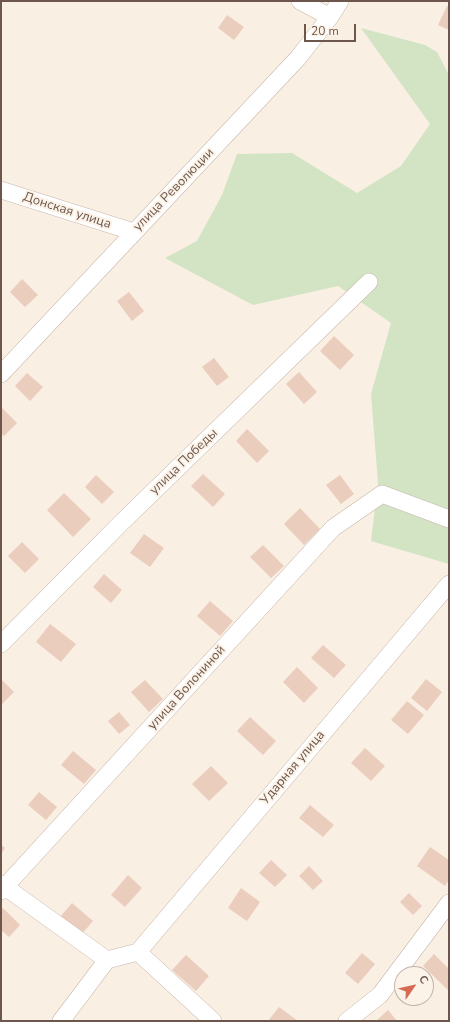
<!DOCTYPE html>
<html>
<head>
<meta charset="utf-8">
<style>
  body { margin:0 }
  #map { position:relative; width:450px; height:1022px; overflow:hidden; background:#f9efe3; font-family:"Nunito Sans",sans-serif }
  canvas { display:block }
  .frame { position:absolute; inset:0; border:2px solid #6d564c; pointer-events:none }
  .north { position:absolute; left:394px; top:966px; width:40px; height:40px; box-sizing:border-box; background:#fcf3e8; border:1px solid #c3b4aa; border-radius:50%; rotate:56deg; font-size:11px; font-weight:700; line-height:16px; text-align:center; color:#6d564c }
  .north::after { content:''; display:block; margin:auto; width:14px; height:18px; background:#d56b55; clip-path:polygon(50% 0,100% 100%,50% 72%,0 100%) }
  .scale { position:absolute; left:304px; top:24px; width:52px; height:18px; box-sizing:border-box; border:2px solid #6d564c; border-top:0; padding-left:5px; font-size:12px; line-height:14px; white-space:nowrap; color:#6d564c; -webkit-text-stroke:3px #fcf3e8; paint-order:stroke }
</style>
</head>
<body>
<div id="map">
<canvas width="450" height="1022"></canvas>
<div class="frame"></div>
<div class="north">С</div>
<div class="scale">20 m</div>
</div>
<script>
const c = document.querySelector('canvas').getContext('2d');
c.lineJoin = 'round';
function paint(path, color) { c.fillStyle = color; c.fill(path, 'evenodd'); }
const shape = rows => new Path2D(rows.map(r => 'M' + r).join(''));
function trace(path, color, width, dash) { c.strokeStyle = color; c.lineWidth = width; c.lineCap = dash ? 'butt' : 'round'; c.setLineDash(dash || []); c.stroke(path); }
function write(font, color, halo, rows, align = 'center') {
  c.font = font + ' "Nunito Sans",sans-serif'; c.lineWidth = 4; c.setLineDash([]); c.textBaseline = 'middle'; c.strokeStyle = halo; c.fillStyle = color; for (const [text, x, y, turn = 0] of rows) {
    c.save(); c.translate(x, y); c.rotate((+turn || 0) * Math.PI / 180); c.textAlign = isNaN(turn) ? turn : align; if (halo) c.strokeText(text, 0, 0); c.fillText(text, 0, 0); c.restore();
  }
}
paint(shape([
  [361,28,425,45,437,52,449,75,449,564,371,541,378,483,371,394,391,323,338,286,253,305,165,258,197,241,222,195,237,154,292,153,357,193,401,166,430,124]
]), '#d2e4c3');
paint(shape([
  [447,6,449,7,449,30,438,25],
  [227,15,244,27,234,40,218,28],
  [22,279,38,295,25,307,10,292],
  [129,292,144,311,132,321,117,301],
  [334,336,354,355,340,370,320,351],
  [214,358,229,377,217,386,202,367],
  [299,372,317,392,304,404,286,384],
  [27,373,43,387,30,401,15,386],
  [1,407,17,423,4,436,1,433],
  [247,429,269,451,257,463,236,441],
  [203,474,225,494,213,507,191,486],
  [96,475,114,492,102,504,85,487],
  [340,475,354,494,341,504,326,485],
  [64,493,91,519,73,537,47,510],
  [300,508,320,529,304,545,284,524],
  [144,534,164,548,150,567,130,553],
  [22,542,39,559,25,573,8,556],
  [263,545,284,566,271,578,250,557],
  [104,574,122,590,111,603,93,587],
  [210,601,233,621,220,636,197,616],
  [50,624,76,644,61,662,36,642],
  [323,645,346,665,334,678,311,658],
  [297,667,318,688,304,703,283,682],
  [1,679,14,692,1,705],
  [426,679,442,692,427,711,411,698],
  [145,680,163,699,149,712,131,692],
  [407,701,424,715,408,734,391,720],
  [119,712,130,725,119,734,108,721],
  [250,717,276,741,263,755,237,731],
  [365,748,385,766,371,781,351,763],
  [73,751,96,770,84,784,61,765],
  [211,766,228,783,209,801,192,784],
  [39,792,57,807,46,820,28,805],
  [310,805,334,825,323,837,299,818],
  [1,845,5,848,1,854],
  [430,847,449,860,449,880,445,886,417,866],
  [271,860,287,875,275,887,259,873],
  [309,866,323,881,313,890,299,876],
  [128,875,142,888,125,907,111,895],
  [241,888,260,902,247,921,228,908],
  [409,893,422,906,413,915,400,902],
  [72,903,93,921,81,935,60,917],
  [3,908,20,925,9,937,1,930,1,910],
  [362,953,375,964,358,984,345,973],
  [434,954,449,969,449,991,423,966],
  [186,955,209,976,196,991,172,970],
  [279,1007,298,1021,268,1021],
  [388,1010,397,1021,376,1021]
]), '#ebcdbd');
const minor = shape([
  [300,1,330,17],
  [1,190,134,232],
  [1,374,298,58,330,17,340,1],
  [1,644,121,523,369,282],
  [1,884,107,960],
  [1,891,333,528,382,494,449,519],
  [138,952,449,584],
  [138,952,213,1021],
  [61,1021,107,960,138,952],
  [347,1021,380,995,449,903]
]);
trace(minor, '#c8b6ab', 18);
trace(minor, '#fff', 17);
write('13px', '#6d564c', '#fcf3e8', [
  ["улица Революции",174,190,-46],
  ["Донская улица",67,211,18],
  ["улица Победы",184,462,-44],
  ["улица Волониной",187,688,-48],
  ["Ударная улица",293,768,-50]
]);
</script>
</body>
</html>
